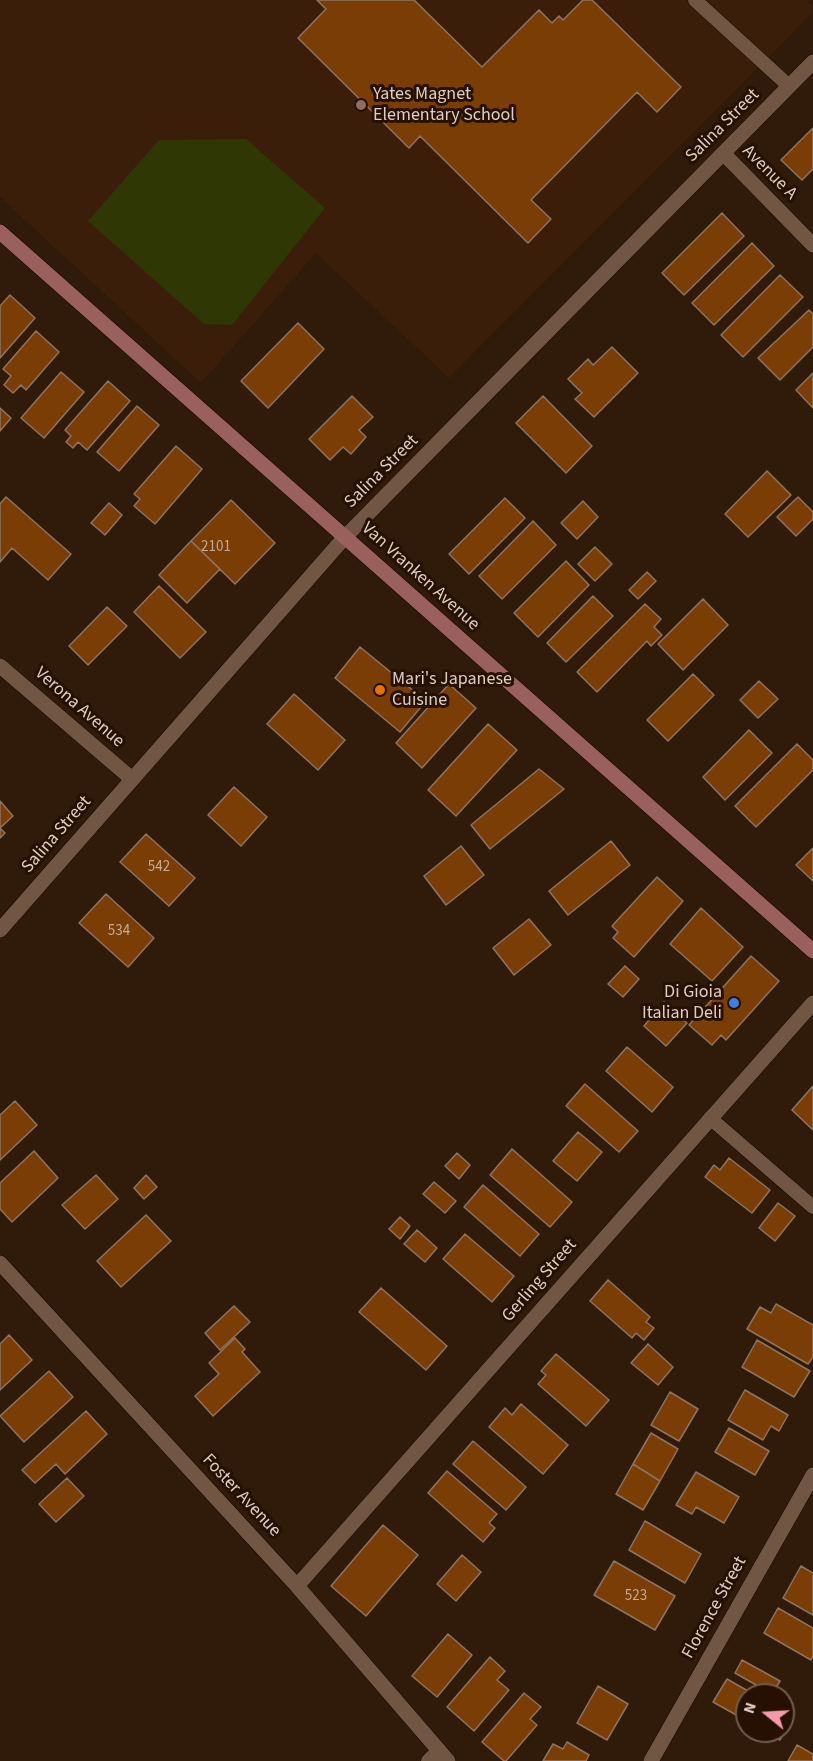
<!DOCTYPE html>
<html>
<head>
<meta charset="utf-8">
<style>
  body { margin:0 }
  #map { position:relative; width:813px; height:1761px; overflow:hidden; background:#301a09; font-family:"Source Sans 3",sans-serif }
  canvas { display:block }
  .north { position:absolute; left:735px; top:1683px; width:60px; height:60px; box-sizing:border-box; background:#261002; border:2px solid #705c50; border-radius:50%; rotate:288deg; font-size:16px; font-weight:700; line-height:24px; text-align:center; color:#decec4 }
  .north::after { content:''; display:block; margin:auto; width:21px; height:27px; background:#f39aac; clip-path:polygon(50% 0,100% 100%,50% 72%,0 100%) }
</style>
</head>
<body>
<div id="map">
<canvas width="813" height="1761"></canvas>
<div class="north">N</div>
</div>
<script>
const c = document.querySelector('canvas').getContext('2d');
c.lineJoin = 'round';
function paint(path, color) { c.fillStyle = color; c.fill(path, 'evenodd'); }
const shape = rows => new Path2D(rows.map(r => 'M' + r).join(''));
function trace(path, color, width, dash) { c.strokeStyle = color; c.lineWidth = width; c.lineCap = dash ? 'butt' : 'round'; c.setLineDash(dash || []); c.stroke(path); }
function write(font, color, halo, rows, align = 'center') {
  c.font = font + ' "Source Sans 3",sans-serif'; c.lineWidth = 6; c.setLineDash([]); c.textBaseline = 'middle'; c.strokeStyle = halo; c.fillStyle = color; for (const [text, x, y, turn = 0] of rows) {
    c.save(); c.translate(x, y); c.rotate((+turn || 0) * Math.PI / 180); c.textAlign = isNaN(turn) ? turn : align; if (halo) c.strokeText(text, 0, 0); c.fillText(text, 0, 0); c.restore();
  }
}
paint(shape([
  [0,0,807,0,813,7,813,12,449,378,316,253,201,383,0,197]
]), '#3b1e09');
paint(shape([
  [246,139,325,208,232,325,204,324,88,221,159,140]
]), '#2f3705');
const building = shape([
  [317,0,414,0,482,67,539,10,552,23,559,16,563,20,583,0,592,0,681,87,657,112,637,92,531,200,551,219,528,243,420,136,409,148,298,38,326,9,317,0],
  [813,128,813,169,802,180,781,160,813,128],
  [722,213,744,236,684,295,662,273,722,213],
  [752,243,774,266,714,325,692,303,752,243],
  [780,275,803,297,743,357,721,335,780,275],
  [10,295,35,318,0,358,0,306,10,295],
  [809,310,813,314,813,347,780,380,758,358,809,310],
  [298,323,324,349,268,408,241,381,298,323],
  [36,331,59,352,26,390,21,385,13,393,4,385,11,376,3,369,36,331],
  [612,347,638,373,594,417,575,399,582,393,568,379,588,359,593,365,612,347],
  [61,372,84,392,44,438,21,418,61,372],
  [813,373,813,408,796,390,813,373],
  [108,381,130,401,87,450,78,442,73,448,66,442,71,436,65,430,108,381],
  [352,396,373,417,359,430,366,437,351,454,343,447,330,460,309,439,352,396],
  [543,396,592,446,566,473,516,423,543,396],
  [137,406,159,425,119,471,97,452,137,406],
  [0,408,11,418,0,431,0,408],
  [176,446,202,469,155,524,134,506,140,499,134,494,176,446],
  [767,471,791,495,748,537,725,514,767,471],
  [6,497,71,554,48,580,12,548,0,562,0,504,6,497],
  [798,497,813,512,813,519,796,536,777,517,798,497],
  [505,498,525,518,469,574,449,554,505,498],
  [231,500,275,543,235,584,191,541,231,500],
  [583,501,598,517,577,539,561,523,583,501],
  [109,503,122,515,105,535,91,523,109,503],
  [533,521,556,545,502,599,479,576,533,521],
  [191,541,220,569,187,603,159,575,191,541],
  [595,547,612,564,595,581,578,564,595,547],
  [566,561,589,585,538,637,514,613,566,561],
  [647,572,656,581,638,599,629,590,647,572],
  [159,586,206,632,180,658,134,612,159,586],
  [593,596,613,616,566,662,547,643,593,596],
  [703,599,728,625,683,670,658,644,703,599],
  [645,604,661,619,654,627,662,635,651,646,647,641,597,692,577,672,645,604],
  [107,607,127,626,88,665,69,646,107,607],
  [360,647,426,701,400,732,335,678,360,647],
  [693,674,714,695,668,741,647,720,693,674],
  [759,681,778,699,758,718,740,700,759,681],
  [449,684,476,708,422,768,396,743,449,684],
  [294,694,345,740,318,770,267,724,294,694],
  [488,724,517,750,456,816,428,790,488,724],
  [749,730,772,753,725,800,703,777,749,730],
  [797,744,813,760,813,770,756,827,735,806,797,744],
  [539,769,564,789,490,849,471,825,539,769],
  [234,787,267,817,241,846,208,815,234,787],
  [0,801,13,816,0,828,5,833,0,838,0,801],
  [146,834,195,878,169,906,120,862,146,834],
  [611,841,630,865,568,915,549,891,611,841],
  [461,846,484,875,446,905,424,876,461,846],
  [813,848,813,881,796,865,813,848],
  [657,877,683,901,634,957,613,938,618,932,612,926,657,877],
  [106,894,154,938,128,967,79,923,106,894],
  [701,908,743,947,712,981,670,944,701,908],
  [529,919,551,945,514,975,493,948,529,919],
  [751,956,779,981,726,1040,721,1035,712,1045,689,1025,751,956],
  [625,966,639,979,623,997,608,984,625,966],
  [664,1002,687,1023,666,1046,644,1026,664,1002],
  [627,1047,673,1087,652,1112,606,1071,627,1047],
  [585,1084,638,1131,619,1152,566,1106,585,1084],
  [813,1086,813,1130,792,1110,813,1086],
  [15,1101,37,1125,0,1160,0,1115,15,1101],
  [578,1132,602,1152,577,1181,553,1161,578,1132],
  [512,1149,572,1202,550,1227,490,1175,512,1149],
  [34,1151,58,1178,12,1222,0,1209,0,1183,34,1151],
  [457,1153,470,1165,459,1179,445,1166,457,1153],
  [729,1158,770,1190,752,1213,705,1177,714,1165,720,1170,729,1158],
  [96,1175,118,1199,85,1229,62,1205,96,1175],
  [146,1175,157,1187,144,1199,134,1188,146,1175],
  [434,1182,456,1201,445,1213,423,1194,434,1182],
  [483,1185,539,1234,520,1256,464,1207,483,1185],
  [778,1203,795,1216,775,1241,759,1228,778,1203],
  [146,1215,171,1241,121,1287,97,1261,146,1215],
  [400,1217,410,1226,400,1239,389,1229,400,1217],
  [417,1230,437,1248,425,1262,404,1244,417,1230],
  [465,1234,514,1276,492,1302,443,1259,465,1234],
  [608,1280,650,1317,646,1322,654,1328,644,1340,636,1333,632,1338,590,1301,608,1280],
  [381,1288,447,1346,426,1370,359,1312,381,1288],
  [776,1304,813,1325,813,1357,808,1364,747,1329,760,1307,771,1313,776,1304],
  [234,1306,250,1322,220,1350,205,1333,234,1306],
  [9,1335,32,1360,0,1390,0,1344,9,1335],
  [235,1338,245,1349,242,1352,260,1372,213,1416,195,1396,219,1374,209,1363,235,1338],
  [757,1340,810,1371,794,1397,742,1367,757,1340],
  [648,1344,673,1367,658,1385,631,1363,648,1344],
  [556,1354,609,1400,586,1426,538,1384,546,1375,541,1371,556,1354],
  [49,1371,73,1397,24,1442,0,1416,49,1371],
  [745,1390,788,1415,779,1431,771,1426,763,1440,728,1420,745,1390],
  [670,1392,698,1409,679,1441,651,1425,670,1392],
  [521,1404,568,1445,543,1474,489,1427,505,1408,512,1415,521,1404],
  [86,1411,107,1434,65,1474,56,1464,35,1483,22,1470,86,1411],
  [729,1428,769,1451,755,1475,715,1452,729,1428],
  [651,1433,678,1449,660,1481,633,1464,651,1433],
  [473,1441,526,1487,506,1510,453,1464,473,1441],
  [633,1464,660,1481,643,1510,616,1494,633,1464],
  [447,1471,497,1514,489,1523,495,1528,483,1542,428,1493,447,1471],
  [696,1472,739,1497,724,1523,696,1507,692,1514,676,1505,696,1472],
  [67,1478,84,1496,56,1522,39,1504,67,1478],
  [645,1521,701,1554,685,1583,629,1550,645,1521],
  [383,1525,418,1555,366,1616,331,1586,383,1525],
  [462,1555,481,1572,456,1601,437,1584,462,1555],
  [614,1561,675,1596,655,1630,594,1595,614,1561],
  [801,1566,813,1573,813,1615,783,1598,801,1566],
  [778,1608,813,1628,813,1656,811,1660,764,1633,778,1608],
  [448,1634,472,1655,437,1697,412,1676,448,1634],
  [490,1657,505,1671,497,1680,509,1690,474,1731,447,1707,490,1657],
  [742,1660,780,1681,772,1694,735,1673,742,1660],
  [727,1679,755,1695,747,1695,747,1721,713,1702,727,1679],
  [598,1686,628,1704,607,1740,577,1723,598,1686],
  [524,1693,541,1707,530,1719,537,1725,506,1761,504,1761,482,1742,524,1693],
  [783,1711,793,1717,780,1740,764,1731,783,1731,783,1711],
  [567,1742,589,1755,586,1761,543,1761,553,1744,563,1749,567,1742],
  [797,1745,813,1754,813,1761,788,1761,797,1745]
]);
paint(building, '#7a3d06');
trace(building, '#8f7361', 1.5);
const lane = shape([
  [695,0,789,86],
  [710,1118,813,1207],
  [428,1761,439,1750]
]);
const street = shape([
  [723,153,813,245],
  [0,666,132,779],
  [0,930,345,537,813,62],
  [0,1263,297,1586,448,1761],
  [297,1586,813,1003],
  [651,1761,813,1475]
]);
const secondary = shape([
  [0,232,813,951]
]);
trace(lane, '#170400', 15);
trace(street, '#170400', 16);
trace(secondary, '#170400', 16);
trace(lane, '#715644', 14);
trace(street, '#715644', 15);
trace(secondary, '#9a615c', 15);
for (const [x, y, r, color] of [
  [361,105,6,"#8d6e63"],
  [380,690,6,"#e8710a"],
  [734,1003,6,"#3f7fe0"]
]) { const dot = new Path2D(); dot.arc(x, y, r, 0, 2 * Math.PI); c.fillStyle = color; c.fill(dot); trace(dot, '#261002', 2); }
write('15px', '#c5aa94', null, [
  ["2101",216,548],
  ["542",159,868],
  ["534",119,932],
  ["523",636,1597]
]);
write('18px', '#decec4', '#261002', [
  ["Yates Magnet",373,95],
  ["Elementary School",373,116],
  ["Mari's Japanese",392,680],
  ["Cuisine",392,701],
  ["Di Gioia",722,993,"right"],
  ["Italian Deli",722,1014,"right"]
], 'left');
write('18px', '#decec4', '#261002', [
  ["Salina Street",723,126,-45],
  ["Avenue A",769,173,45],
  ["Salina Street",382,472,-45],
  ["Van Vranken Avenue",420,577,42],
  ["Verona Avenue",79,708,41],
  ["Salina Street",57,835,-49],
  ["Gerling Street",540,1281,-49],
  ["Foster Avenue",241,1496,47],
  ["Florence Street",715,1608,-61]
]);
</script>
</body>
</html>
